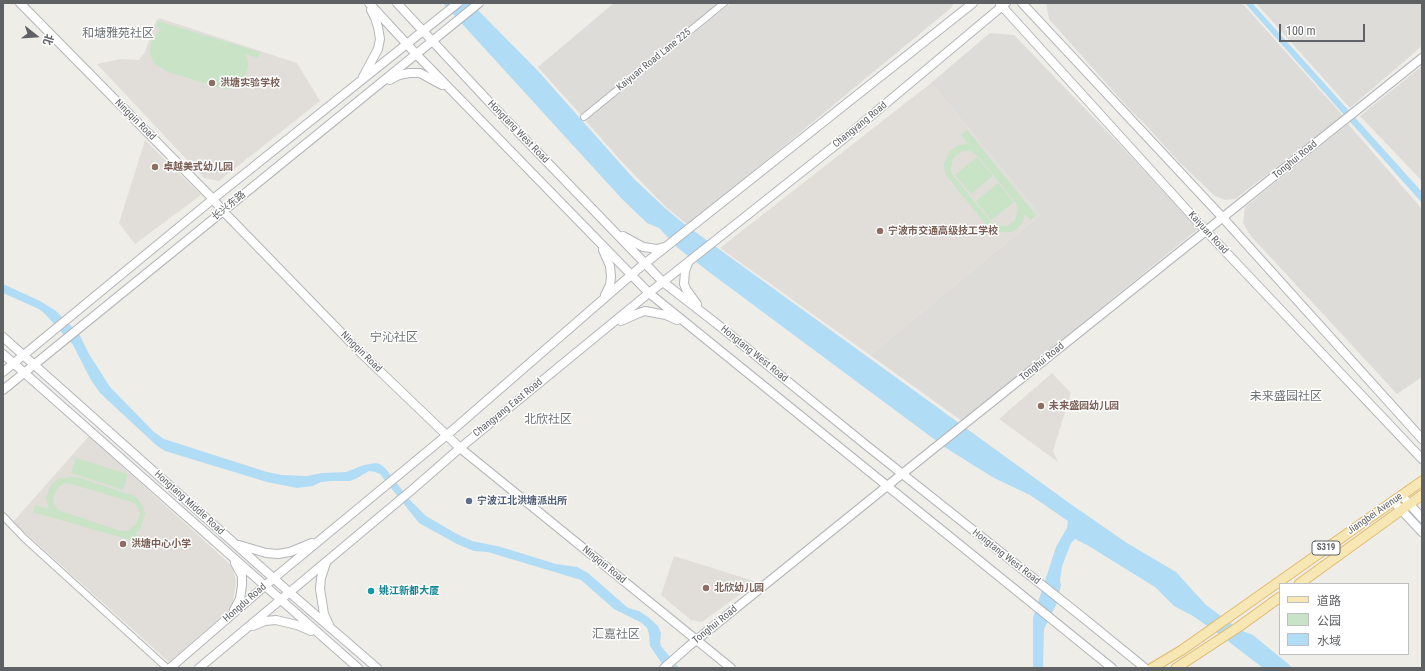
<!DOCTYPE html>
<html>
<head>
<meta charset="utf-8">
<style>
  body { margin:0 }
  #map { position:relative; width:1425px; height:671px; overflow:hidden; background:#efede7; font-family:"Roboto Condensed","Noto Sans SC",sans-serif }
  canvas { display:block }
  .frame { position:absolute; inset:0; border:4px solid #5f6265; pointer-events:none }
  .legend { position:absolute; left:1279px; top:583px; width:130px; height:72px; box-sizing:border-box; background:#fff; border:1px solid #bfc0c1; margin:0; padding:5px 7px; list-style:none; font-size:12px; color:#5f6265 }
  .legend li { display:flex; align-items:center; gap:8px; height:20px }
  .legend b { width:20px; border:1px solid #bfc0c1 }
  .north { position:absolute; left:16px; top:16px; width:40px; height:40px; -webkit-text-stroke:3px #fff; paint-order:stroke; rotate:107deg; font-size:11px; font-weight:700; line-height:16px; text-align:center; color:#5f6265 }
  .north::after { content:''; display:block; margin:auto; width:14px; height:18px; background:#5f6265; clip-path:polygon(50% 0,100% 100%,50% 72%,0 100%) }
  .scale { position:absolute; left:1279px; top:24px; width:86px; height:18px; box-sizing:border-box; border:2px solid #5f6265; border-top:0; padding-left:5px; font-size:12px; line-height:14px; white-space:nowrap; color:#5f6265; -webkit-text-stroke:3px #fff; paint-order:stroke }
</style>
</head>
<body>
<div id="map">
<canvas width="1425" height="671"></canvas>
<div class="frame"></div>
<ul class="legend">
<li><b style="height:5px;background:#f6e7b5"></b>道路</li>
<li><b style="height:11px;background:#c9e3c7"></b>公园</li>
<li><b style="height:11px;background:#b1dcf5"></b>水域</li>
</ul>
<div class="north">北</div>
<div class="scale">100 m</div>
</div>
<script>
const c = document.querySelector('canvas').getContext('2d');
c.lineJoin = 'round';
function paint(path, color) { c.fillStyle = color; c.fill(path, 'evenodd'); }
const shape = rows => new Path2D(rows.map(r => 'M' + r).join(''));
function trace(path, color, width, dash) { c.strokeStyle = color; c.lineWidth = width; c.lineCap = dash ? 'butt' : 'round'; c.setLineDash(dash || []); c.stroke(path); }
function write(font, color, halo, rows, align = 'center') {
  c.font = font + ' "Roboto Condensed","Noto Sans SC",sans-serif'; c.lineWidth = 3; c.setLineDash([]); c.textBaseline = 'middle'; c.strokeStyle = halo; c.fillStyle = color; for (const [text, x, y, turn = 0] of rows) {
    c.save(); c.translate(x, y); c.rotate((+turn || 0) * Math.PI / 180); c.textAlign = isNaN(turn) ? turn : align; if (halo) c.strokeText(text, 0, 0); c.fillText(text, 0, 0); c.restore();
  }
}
paint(shape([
  [614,3,719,3,581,115,538,67],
  [731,3,954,3,951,8,688,225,666,207,623,163,585,120],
  [1046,3,1242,3,1343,116,1235,199,1225,200,1215,196,1179,162,1144,123,1131,111,1049,19],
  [1256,3,1422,3,1422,46,1350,108],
  [990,33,1014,35,1123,148,1198,229,962,421,870,355,1040,215,931,83],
  [1422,66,1422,181,1360,116],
  [1348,124,1422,209,1422,377,1397,394,1251,236,1243,223,1245,207]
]), '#dedcd9');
paint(shape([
  [159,18,297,63,320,101,219,181,204,178,97,64,121,59,139,60,145,52,156,21],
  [931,83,1040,215,870,355,720,248],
  [145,140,201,195,135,244,119,223],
  [1052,373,1071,393,1053,451,1058,462,999,419],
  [89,436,232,566,236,581,232,607,169,662,13,522],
  [674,556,757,582,702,622,691,620,661,595]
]), '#e1ded9');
paint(shape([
  [158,21,260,52,258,58,245,54,248,62,248,67,245,77,238,85,229,89,223,89,166,71,155,64,151,57,150,52,151,43,154,36,162,29,156,27],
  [967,130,1036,215,1031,220,1025,214,1022,224,1015,230,1010,232,999,232,988,227,945,174,944,163,950,151,958,145,968,144,961,135],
  [963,151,970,151,978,156,1015,202,1018,209,1017,214,1014,221,1010,224,1007,226,999,226,991,222,952,174,951,168,953,159,956,155],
  [977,157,993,176,971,194,955,175],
  [998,183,1014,202,991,220,976,201],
  [76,458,128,474,123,490,71,473],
  [70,477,77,477,134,496,137,498,144,508,145,514,141,528,135,534,142,536,140,543,33,512,35,505,49,509,46,498,50,487,54,482,58,479],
  [66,483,71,484,135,503,140,513,137,523,129,530,121,531,60,511,54,505,53,496,58,487]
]), '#c9e3c7');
paint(shape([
  [443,3,471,3,538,71,634,179,666,209,683,223,1072,505,1127,543,1176,572,1206,605,1240,630,1253,635,1293,668,1263,668,1220,635,1193,616,1174,606,1155,587,1087,545,1075,539,1071,543,1062,566,1060,580,1061,585,1057,603,1044,629,1043,668,1033,668,1033,618,1056,547,1067,528,1068,521,1030,495,994,478,946,448,709,272,678,248,659,228,647,223,622,199],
  [1245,3,1252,3,1422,192,1422,203],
  [3,284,40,301,56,311,79,334,89,354,110,387,154,432,164,439,267,472,282,475,307,476,322,473,346,472,364,465,375,463,380,464,385,468,410,500,426,516,457,534,472,541,501,547,556,564,577,567,588,573,628,608,639,611,648,617,658,626,661,633,660,642,661,646,679,668,665,668,650,646,649,634,647,628,642,623,614,609,581,580,488,552,474,551,457,544,419,523,380,474,375,472,369,471,357,478,350,481,331,481,321,482,313,486,297,488,267,482,165,451,156,445,100,393,91,380,73,345,46,315,39,309,3,293]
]), '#b1dcf5');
const street = shape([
  [584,117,724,3],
  [3,516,24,538,167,668]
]);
const secondary = shape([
  [20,3,213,199,223,211,361,353,460,448,731,668],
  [369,3,416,54,649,293,1112,668],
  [397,3,492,105,663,282,717,324,866,445,1081,616,1145,668],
  [1022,3,1223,218,1422,439],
  [1000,4,1206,231,1422,459],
  [363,77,378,49,380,39,378,27,375,18,371,10],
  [390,80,399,75,409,73,420,73,442,85],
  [623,236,643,247,657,249,664,247],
  [603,250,610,266,611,277,610,285,605,295],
  [688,263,685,271,684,284,686,289,697,304],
  [621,321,639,313,645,311,666,315,677,320],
  [3,337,289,592,377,668],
  [3,354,358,668],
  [3,372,213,199,458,3],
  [3,390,479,3],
  [1402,496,1422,518],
  [1393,501,1422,532],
  [239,545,266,553,278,554,290,552,312,543],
  [326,563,321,578,320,589,324,614,329,625],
  [234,610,240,599,242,585,242,576,235,563],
  [253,626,265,621,276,620,297,625,311,631],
  [170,668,274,578,447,435,638,269,973,3],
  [199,668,413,489,460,448,649,293,847,136,1006,3],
  [664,668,689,646,902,474,1422,58]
]);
const primary = shape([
  [1299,584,1422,495],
  [1152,668,1182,650,1422,481],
  [1176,668,1240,626,1280,597]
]);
trace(street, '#b4b7ba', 8);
trace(secondary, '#b3b6ba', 10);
trace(primary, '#e1b96e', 11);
trace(street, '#fff', 6);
trace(secondary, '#fff', 8);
trace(primary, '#f6e7b5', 9);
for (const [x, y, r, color] of [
  [212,83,4,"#8d6e63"],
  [155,167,4,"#8d6e63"],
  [880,231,4,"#8d6e63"],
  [1041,406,4,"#8d6e63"],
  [469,501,4,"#5c6f8a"],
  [123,544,4,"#8d6e63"],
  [706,588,4,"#8d6e63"],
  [371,591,4,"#0f9aa8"]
]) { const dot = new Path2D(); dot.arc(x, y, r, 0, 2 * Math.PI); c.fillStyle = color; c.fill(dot); trace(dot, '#fff', 1.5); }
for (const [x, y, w] of [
  [1326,548,28]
]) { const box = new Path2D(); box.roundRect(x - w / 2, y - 7, w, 14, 3); c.fillStyle = '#fff'; c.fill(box); trace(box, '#5f6265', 1); }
write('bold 9px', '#5f6265', null, [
  ["S319",1326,548]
]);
write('10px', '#5f6265', '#fff', [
  ["Kaiyuan Road Lane 225",654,60,-39],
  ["Ningqin Road",135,120,45],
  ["Changyang Road",860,125,-39],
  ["Hongtang West Road",518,132,46],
  ["Tonghui Road",1295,160,-39],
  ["长兴东路",229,206,-39],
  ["Kaiyuan Road",1208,233,47],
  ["Ningqin Road",361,352,45],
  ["Hongtang West Road",754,354,39],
  ["Tonghui Road",1042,362,-39],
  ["Changyang East Road",508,408,-39],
  ["Hongtang Middle Road",189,503,42],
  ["Jiangbei Avenue",1375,514,-35],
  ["Hongtang West Road",1006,557,38],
  ["Ningqin Road",604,565,39],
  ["Hongdu Road",245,603,-41],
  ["Tonghui Road",715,625,-39]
]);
write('bold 10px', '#785e54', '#fff', [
  ["洪塘实验学校",220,83],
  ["卓越美式幼儿园",163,167],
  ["宁波市交通高级技工学校",888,231],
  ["未来盛园幼儿园",1049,406],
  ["洪塘中心小学",131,544],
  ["北欣幼儿园",714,588]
], 'left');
write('bold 10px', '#4e5e75', '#fff', [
  ["宁波江北洪塘派出所",477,501]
], 'left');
write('bold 10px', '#0d838f', '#fff', [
  ["姚江新都大厦",379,591]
], 'left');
write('12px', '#707477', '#fff', [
  ["和塘雅苑社区",118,34],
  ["宁沁社区",394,338],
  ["未来盛园社区",1286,397],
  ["北欣社区",548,420],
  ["汇嘉社区",616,635]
]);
</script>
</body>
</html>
